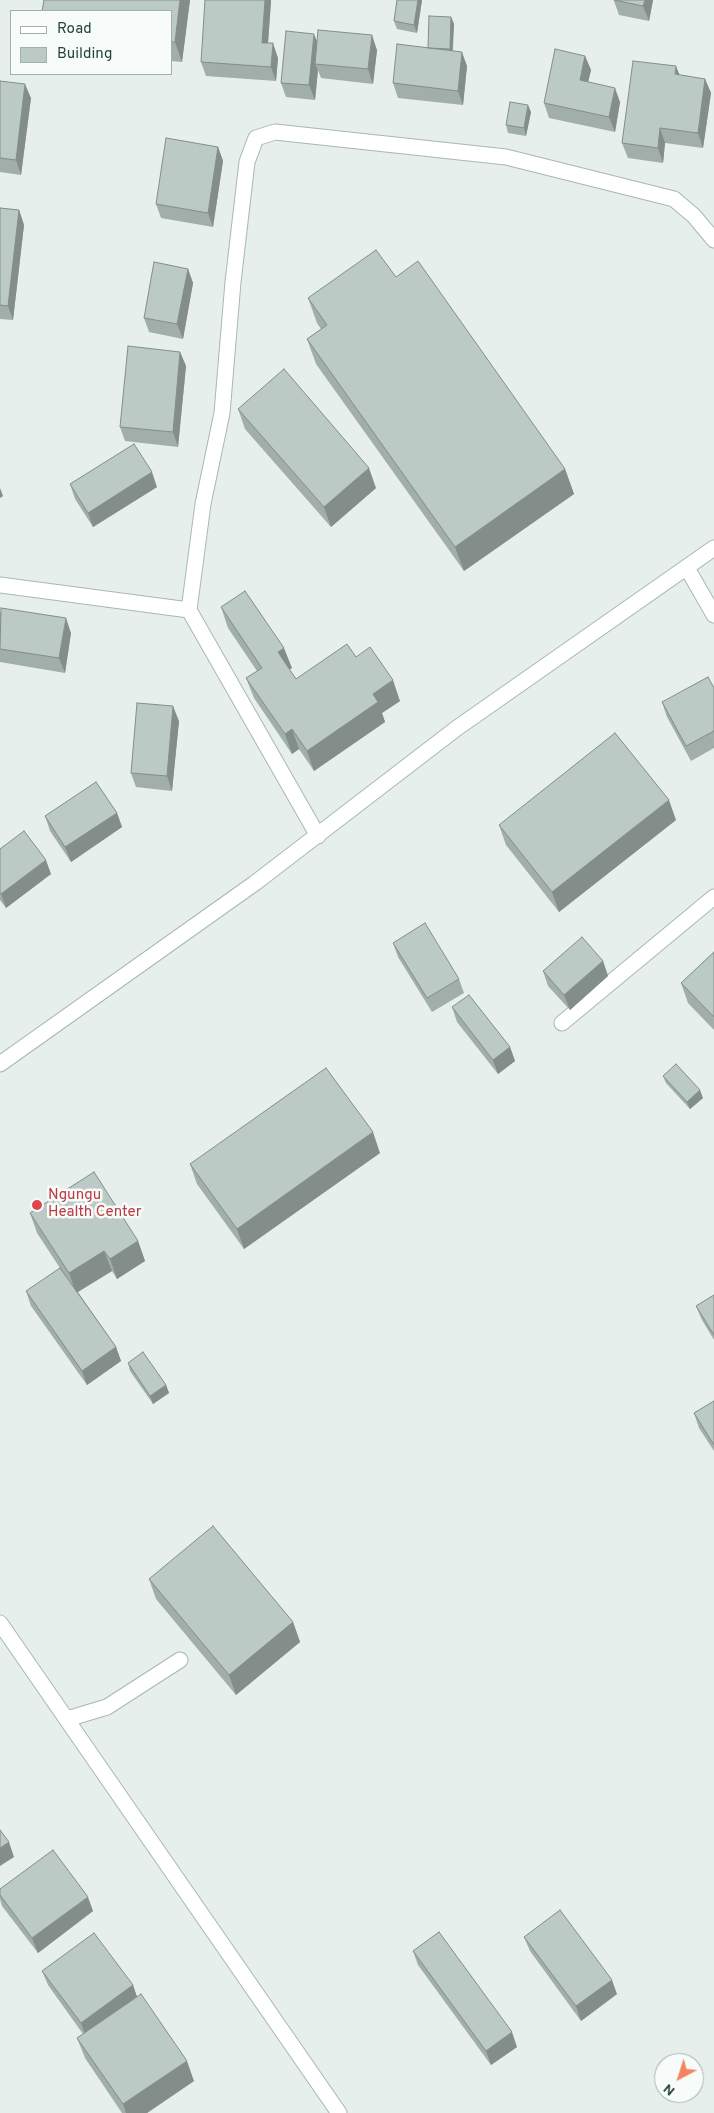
<!DOCTYPE html>
<html>
<head>
<meta charset="utf-8">
<style>
  body { margin:0 }
  #map { position:relative; width:714px; height:2113px; overflow:hidden; background:#e6efeb; font-family:Overpass,sans-serif }
  canvas { display:block }
  .legend { position:absolute; left:10px; top:10px; width:162px; height:65px; box-sizing:border-box; background:#f7fbf9; border:1px solid #a3b1ad; margin:0; padding:6px 9px; list-style:none; font-size:15px; color:#24423a }
  .legend li { display:flex; align-items:center; gap:10px; height:25px }
  .legend b { width:25px; border:1px solid #a3b1ad }
  .north { position:absolute; left:654px; top:2053px; width:50px; height:50px; box-sizing:border-box; background:#f7fbf9; border:1px solid #a3b1ad; border-radius:50%; rotate:220deg; font-size:14px; font-weight:700; line-height:20px; text-align:center; color:#24423a }
  .north::after { content:''; display:block; margin:auto; width:18px; height:22px; background:#f4845f; clip-path:polygon(50% 0,100% 100%,50% 72%,0 100%) }
</style>
</head>
<body>
<div id="map">
<canvas width="714" height="2113"></canvas>
<ul class="legend">
<li><b style="height:6px;background:#fff"></b>Road</li>
<li><b style="height:14px;background:#bbcac4"></b>Building</li>
</ul>
<div class="north">N</div>
</div>
<script>
const c = document.querySelector('canvas').getContext('2d');
c.lineJoin = 'round';
const shape = rows => new Path2D(rows.map(r => 'M' + r).join(''));
function trace(path, color, width, dash) { c.strokeStyle = color; c.lineWidth = width; c.lineCap = dash ? 'butt' : 'round'; c.setLineDash(dash || []); c.stroke(path); }
function paint(path, color) { c.fillStyle = color; c.fill(path, 'evenodd'); }
function write(font, color, halo, rows, align = 'center') {
  c.font = font + ' Overpass,sans-serif'; c.lineWidth = 5; c.setLineDash([]); c.textBaseline = 'middle'; c.strokeStyle = halo; c.fillStyle = color; for (const [text, x, y, turn = 0] of rows) {
    c.save(); c.translate(x, y); c.rotate((+turn || 0) * Math.PI / 180); c.textAlign = isNaN(turn) ? turn : align; if (halo) c.strokeText(text, 0, 0); c.fillText(text, 0, 0); c.restore();
  }
}
const service = shape([
  [67,1719,107,1707,180,1660]
]);
const minor = shape([
  [687,568,714,615],
  [0,585,189,610],
  [318,836,189,610,203,504,222,413,233,282,247,162,256,138,275,132,506,157,674,199,694,216,714,240],
  [562,1023,714,897],
  [0,1064,255,883,457,728,714,548],
  [0,1623,339,2113]
]);
trace(service, '#a8b8b2', 17);
trace(minor, '#a8b8b2', 17);
trace(service, '#fff', 15);
trace(minor, '#fff', 15);
paint(shape([
  [190,0,182,62,171,61,171,11],
  [397,0,422,0,417,33,397,29,394,21],
  [653,0,649,21,619,15,614,1],
  [271,1,268,43,278,58,276,81,206,76,201,62],
  [451,17,454,24,453,51,467,66,463,105,398,98,393,83,428,48],
  [317,42,377,50,373,84,321,78,318,70,315,100,286,97,281,83],
  [585,56,591,70,588,82,620,102,615,132,549,118,544,103],
  [680,75,705,79,711,93,703,148,665,143,663,163,628,158,622,143],
  [0,81,31,98,21,175,0,172],
  [531,112,526,136,508,133,506,125],
  [218,147,223,161,213,227,161,218,156,204],
  [0,208,19,210,24,225,13,320,0,319],
  [188,269,193,283,183,339,149,332,144,318],
  [396,277,565,469,574,494,464,571,316,364,307,339,321,329,317,323,308,298],
  [180,352,186,366,178,447,125,441,120,427],
  [238,409,376,488,331,527,245,429],
  [70,484,157,487,93,527,75,499],
  [221,607,292,668,289,669,296,679,356,657,400,701,382,713,385,722,314,771,299,749,292,754,254,698,246,678,257,671,228,628],
  [0,612,71,633,65,673,0,662],
  [714,688,714,748,691,761,667,717,662,702],
  [179,721,172,791,136,787,131,773],
  [117,813,122,827,71,862,50,831,45,816],
  [676,820,559,912,506,845,499,825],
  [0,849,51,874,6,908,0,900],
  [393,943,459,979,464,993,432,1012,398,957],
  [714,952,714,1030,688,1003,681,983],
  [603,961,608,976,570,1010,548,986,543,971],
  [452,1007,510,1047,515,1061,498,1074,457,1022],
  [663,1076,703,1098,690,1109,666,1083],
  [380,1153,244,1249,197,1184,190,1164],
  [30,1213,138,1241,145,1261,117,1279,112,1271,78,1292,116,1347,121,1361,87,1385,31,1306,26,1291,60,1268,37,1233],
  [714,1295,714,1340,702,1320,696,1306],
  [128,1363,166,1385,169,1393,153,1404,130,1371],
  [714,1401,714,1451,699,1428,694,1413],
  [149,1579,293,1622,300,1642,236,1695,156,1599],
  [0,1889,93,1911,38,1953,2,1906,0,1899],
  [524,1937,617,1994,581,2021,530,1951],
  [413,1951,517,2047,491,2065,418,1965],
  [42,1971,133,1985,137,1997,194,2081,147,2113,122,2113,85,2058,77,2038,83,2034,48,1985]
]), '#a1aea9');
paint(shape([
  [180,0,190,0,182,62,175,42],
  [265,0,271,0,271,1,267,57,262,43],
  [418,0,422,0,417,33,414,25],
  [645,0,653,0,649,21,643,6],
  [451,17,454,24,452,56,450,49],
  [314,34,320,49,315,64,318,70,315,100,309,85],
  [372,35,377,50,373,84,368,69],
  [273,43,278,58,276,81,271,67],
  [462,52,467,66,463,105,458,91],
  [585,56,591,70,585,95,580,80],
  [676,66,682,81,675,74],
  [705,79,711,93,703,148,698,133],
  [25,84,31,98,21,175,16,160],
  [615,88,620,102,615,132,609,117],
  [528,105,531,112,526,136,524,128],
  [660,128,665,143,663,163,658,148],
  [218,147,223,161,213,227,208,213],
  [19,210,24,225,13,320,8,306],
  [188,269,193,283,183,339,177,324],
  [180,352,186,366,178,447,173,432],
  [369,468,376,488,331,527,324,507],
  [565,469,574,494,464,571,455,547],
  [152,472,157,487,93,527,88,513],
  [0,488,3,496,0,498],
  [66,618,71,633,65,673,59,658],
  [284,648,292,668,285,672,278,652],
  [393,680,400,701,382,713,385,722,314,771,307,751,373,694],
  [173,706,179,721,172,791,167,776],
  [292,729,299,749,292,754,285,734],
  [669,800,676,820,559,912,552,892],
  [117,813,122,827,71,862,65,847],
  [46,860,51,874,6,908,1,894],
  [603,961,608,976,570,1010,564,995],
  [510,1047,515,1061,498,1074,493,1060],
  [700,1090,703,1098,690,1109,687,1102],
  [373,1132,380,1153,244,1249,237,1229],
  [138,1241,145,1261,117,1279,110,1259],
  [104,1251,112,1271,76,1293,69,1273],
  [116,1347,121,1361,87,1385,82,1371],
  [166,1385,169,1393,153,1404,150,1396],
  [293,1622,300,1642,236,1695,229,1675],
  [9,1842,14,1857,0,1866,0,1848],
  [88,1897,93,1911,38,1953,32,1938],
  [612,1980,617,1994,581,2021,576,2006],
  [133,1985,138,2000,86,2037,81,2023],
  [512,2032,517,2047,491,2065,486,2051],
  [187,2061,194,2081,147,2113,126,2113,123,2104]
]), '#838d89');
const building = shape([
  [44,0,180,0,175,42,171,42,171,11,42,11,44,0],
  [205,0,265,0,262,43,273,43,271,67,201,62,205,0],
  [397,0,418,0,414,25,394,21,397,0],
  [614,0,645,0,643,6,614,0],
  [429,16,451,17,450,49,428,48,429,16],
  [318,30,372,35,368,69,315,64,318,30],
  [286,31,314,34,309,85,281,83,286,31],
  [397,44,462,52,458,91,393,83,397,44],
  [555,49,585,56,580,80,615,88,609,117,544,103,555,49],
  [633,61,676,66,675,74,705,79,698,133,660,128,658,148,622,143,633,61],
  [0,81,25,84,16,160,0,158,0,81],
  [510,102,528,105,524,128,506,125,510,102],
  [166,138,218,147,208,213,156,204,166,138],
  [0,208,19,210,8,306,0,305,0,208],
  [376,250,396,277,418,261,565,469,455,547,307,339,327,325,308,298,376,250],
  [154,262,188,269,177,324,144,318,154,262],
  [128,346,180,352,173,432,120,427,128,346],
  [284,369,369,468,324,507,238,409,284,369],
  [134,444,152,472,88,513,70,484,134,444],
  [245,591,284,648,278,652,296,679,347,644,356,657,370,647,393,680,373,694,378,702,307,751,292,729,285,734,246,678,262,668,221,607,245,591],
  [1,608,66,618,59,658,0,649,1,608],
  [708,677,714,688,714,731,686,746,662,702,708,677],
  [137,703,173,706,167,776,131,773,137,703],
  [615,733,669,800,552,892,499,825,615,733],
  [96,782,117,813,65,847,45,816,96,782],
  [24,831,46,860,1,894,0,893,0,849,24,831],
  [425,923,459,979,427,998,393,943,425,923],
  [582,937,603,961,564,995,543,971,582,937],
  [714,952,714,1017,681,983,714,952],
  [469,995,510,1047,493,1060,452,1007,469,995],
  [676,1064,700,1090,687,1102,663,1076,676,1064],
  [326,1068,373,1132,237,1229,190,1164,326,1068],
  [94,1172,138,1241,110,1259,104,1251,69,1273,30,1213,94,1172],
  [60,1268,116,1347,82,1371,26,1291,60,1268],
  [714,1295,714,1335,696,1306,714,1295],
  [143,1352,166,1385,150,1396,128,1363,143,1352],
  [714,1401,714,1445,694,1413,714,1401],
  [213,1526,293,1622,229,1675,149,1579,213,1526],
  [0,1830,9,1842,0,1848,0,1830],
  [53,1850,88,1897,32,1938,0,1895,0,1889,53,1850],
  [560,1910,612,1980,576,2006,524,1937,560,1910],
  [439,1932,512,2032,486,2051,413,1951,439,1932],
  [94,1933,133,1985,81,2023,42,1971,94,1933],
  [141,1994,187,2061,123,2104,77,2038,141,1994]
]);
paint(building, '#bbcac4');
trace(building, '#838d89', 1);
for (const [x, y, r, color] of [
  [37,1205,6,"#e0444e"]
]) { const dot = new Path2D(); dot.arc(x, y, r, 0, 2 * Math.PI); c.fillStyle = color; c.fill(dot); trace(dot, '#f7fbf9', 2); }
write('15px', '#be3a42', '#f7fbf9', [
  ["Ngungu",48,1196],
  ["Health Center",48,1213]
], 'left');
</script>
</body>
</html>
